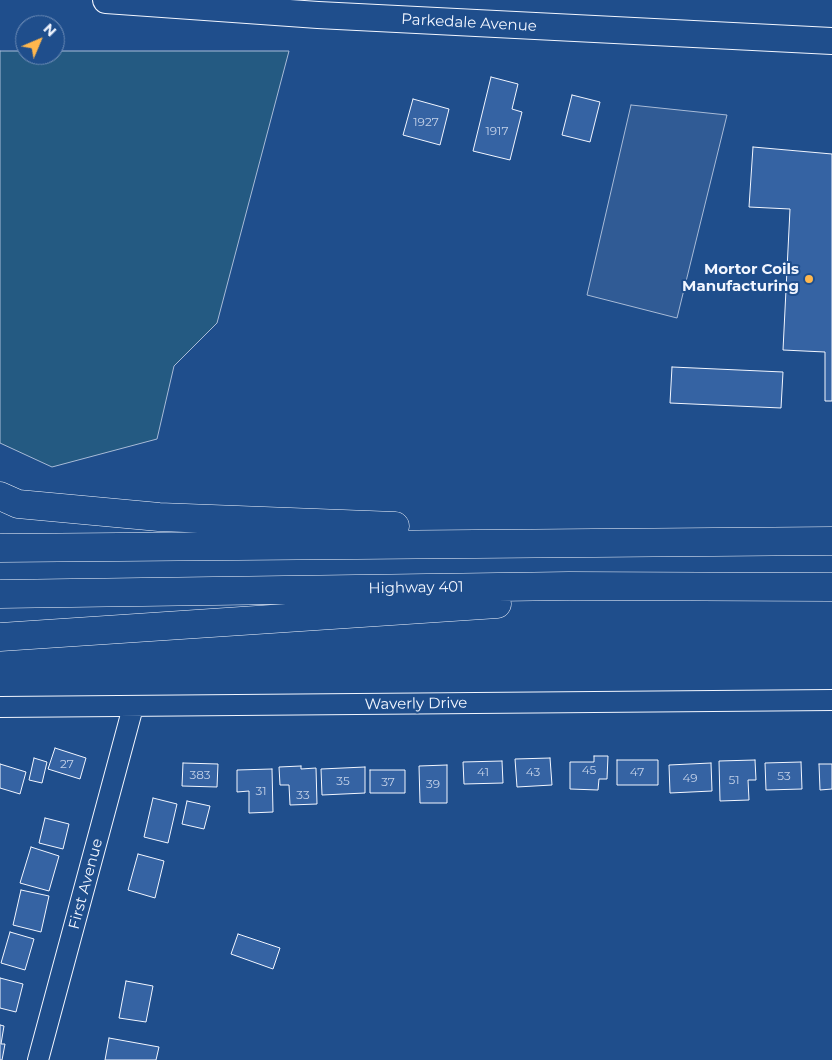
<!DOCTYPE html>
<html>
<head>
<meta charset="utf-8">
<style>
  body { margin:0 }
  #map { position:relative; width:832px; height:1060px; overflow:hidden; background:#1f4e8c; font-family:Montserrat,sans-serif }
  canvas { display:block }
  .north { position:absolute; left:15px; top:15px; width:50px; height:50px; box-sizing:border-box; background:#1f4e8c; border:1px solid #7391ba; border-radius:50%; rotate:45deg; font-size:14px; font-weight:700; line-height:20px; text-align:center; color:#f2f6ff }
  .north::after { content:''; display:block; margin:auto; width:18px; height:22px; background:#ffb74d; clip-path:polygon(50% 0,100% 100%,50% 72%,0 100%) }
</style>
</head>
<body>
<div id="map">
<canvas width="832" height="1060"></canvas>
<div class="north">N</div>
</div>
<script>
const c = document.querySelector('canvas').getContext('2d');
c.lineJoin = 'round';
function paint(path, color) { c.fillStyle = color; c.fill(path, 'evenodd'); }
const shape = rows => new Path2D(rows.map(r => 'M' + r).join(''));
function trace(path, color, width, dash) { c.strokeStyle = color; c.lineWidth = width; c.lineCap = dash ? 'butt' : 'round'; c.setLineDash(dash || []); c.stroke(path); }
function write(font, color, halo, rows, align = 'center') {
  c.font = font + ' Montserrat,sans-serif'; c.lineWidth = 4; c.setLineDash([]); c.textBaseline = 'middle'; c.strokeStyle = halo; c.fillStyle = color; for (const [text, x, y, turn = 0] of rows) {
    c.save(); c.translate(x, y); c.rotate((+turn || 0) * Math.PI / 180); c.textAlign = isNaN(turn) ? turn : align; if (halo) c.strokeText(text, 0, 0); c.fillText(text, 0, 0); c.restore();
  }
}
const green = shape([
  [0,51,25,51,25,55,55,55,55,51,289,51,217,323,174,366,157,439,52,467,0,443,0,51]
]);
paint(green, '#245a82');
trace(green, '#a8bbd7', 1);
const parking = shape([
  [631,105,727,115,677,318,587,295,631,105]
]);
paint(parking, '#305b95');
trace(parking, '#a8bbd7', 1);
const building = shape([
  [491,77,518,84,512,109,522,112,510,160,473,151,491,77],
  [572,95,600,102,590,142,562,135,572,95],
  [413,99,449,109,440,145,403,135,413,99],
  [753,147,832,154,832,401,825,401,825,352,783,350,790,209,749,207,753,147],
  [672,367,783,372,781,408,670,403,672,367],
  [55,748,86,758,80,779,48,769,55,748],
  [594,756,608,756,607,779,599,779,598,790,570,789,570,762,594,762,594,756],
  [34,758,47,762,42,783,29,780,34,758],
  [550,758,552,785,517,787,515,759,550,758],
  [617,760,658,760,658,785,617,785,617,760],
  [755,760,756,780,748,780,749,800,720,801,719,761,755,760],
  [502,761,503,783,464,784,463,762,502,761],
  [801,762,802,789,766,790,765,763,801,762],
  [183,763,218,764,217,787,182,786,183,763],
  [711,763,712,791,670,793,669,765,711,763],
  [0,764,26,772,20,794,0,788,0,764],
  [819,764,832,764,832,789,820,790,819,764],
  [447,765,447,803,420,803,419,766,447,765],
  [301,766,301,769,316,768,317,804,290,805,289,785,280,785,279,767,301,766],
  [365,767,365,793,322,795,321,769,365,767],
  [272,769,273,812,249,813,249,791,237,792,237,770,272,769],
  [370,770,405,770,405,793,370,793,370,770],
  [153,798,177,804,168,843,144,837,153,798],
  [187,801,210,806,204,829,182,824,187,801],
  [45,818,69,824,63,849,39,843,45,818],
  [31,847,59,856,49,891,20,883,31,847],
  [138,854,164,861,155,898,128,890,138,854],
  [21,890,49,896,41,932,13,925,21,890],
  [10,932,34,939,25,970,1,963,10,932],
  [238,934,280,948,273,969,231,954,238,934],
  [0,978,23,984,16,1012,0,1008,0,978],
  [126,981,153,986,146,1022,119,1018,126,981],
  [0,1025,4,1026,1,1044,5,1044,2,1060,0,1060,0,1025],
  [109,1038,159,1047,156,1060,105,1060,109,1038]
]);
paint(building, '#3563a3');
trace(building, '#f2f6ff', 1);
const minor = shape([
  [0,707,832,700],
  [38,1060,133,707]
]);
const major = shape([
  [106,0,318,15,832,41]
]);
const highway = shape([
  [0,496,18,504,159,517,395,526],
  [0,548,832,541],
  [0,594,569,586,832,587],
  [0,637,497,604]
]);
trace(minor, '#f2f6ff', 22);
trace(major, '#f2f6ff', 28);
trace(highway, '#f2f6ff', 29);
trace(minor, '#1f4e8c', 20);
trace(major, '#1f4e8c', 26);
trace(highway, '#1f4e8c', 28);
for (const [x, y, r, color] of [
  [809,279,5,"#ffb74d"]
]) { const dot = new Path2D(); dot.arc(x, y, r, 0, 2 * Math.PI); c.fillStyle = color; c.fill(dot); trace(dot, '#1f4e8c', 2); }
write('12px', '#c3d1e8', null, [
  ["1927",426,122],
  ["1917",497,131],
  ["27",67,764],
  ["45",589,770],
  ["41",483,772],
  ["43",533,772],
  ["47",637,772],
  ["383",200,775],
  ["53",784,776],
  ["49",690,778],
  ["51",734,780],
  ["35",343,781],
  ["37",388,782],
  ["39",433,784],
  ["31",261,791],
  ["33",303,795]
]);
write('15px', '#f2f6ff', '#1f4e8c', [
  ["Parkedale Avenue",469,23,3],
  ["Highway 401",416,588,-1],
  ["Waverly Drive",416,704,-1],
  ["First Avenue",86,884,-75]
]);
write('bold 15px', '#f2f6ff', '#1f4e8c', [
  ["Mortor Coils",799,270],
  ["Manufacturing",799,287]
], 'right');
</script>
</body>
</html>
